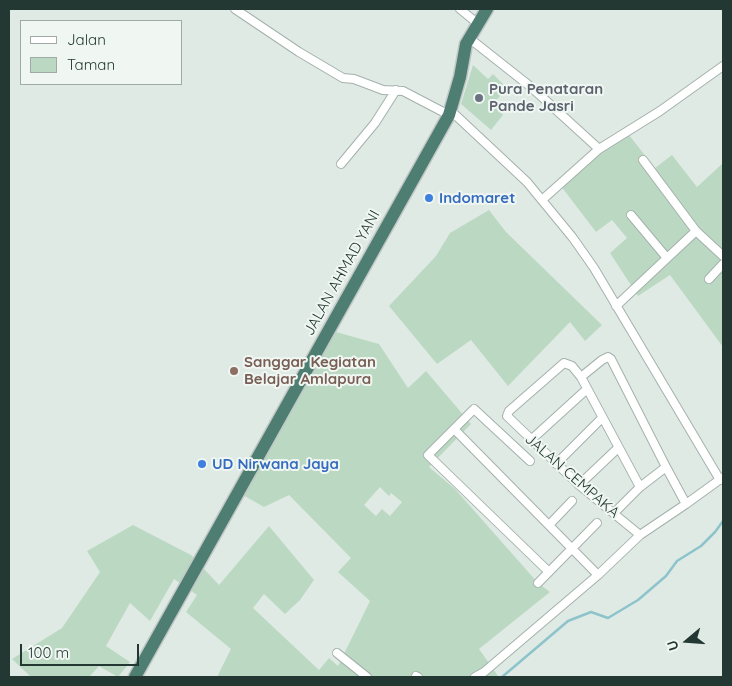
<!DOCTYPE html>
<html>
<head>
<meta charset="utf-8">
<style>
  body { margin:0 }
  #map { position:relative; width:732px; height:686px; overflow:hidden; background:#e0eae5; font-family:Quicksand,sans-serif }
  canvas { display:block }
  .frame { position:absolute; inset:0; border:10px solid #233832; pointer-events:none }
  .legend { position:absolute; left:20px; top:20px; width:162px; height:65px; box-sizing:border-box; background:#f0f7f3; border:1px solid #9eaba6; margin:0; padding:6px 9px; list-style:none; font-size:15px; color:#233832 }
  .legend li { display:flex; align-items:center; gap:10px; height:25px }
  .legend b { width:25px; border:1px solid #9eaba6 }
  .north { position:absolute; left:662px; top:616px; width:50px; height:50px; -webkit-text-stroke:4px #f0f7f3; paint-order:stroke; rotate:252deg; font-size:14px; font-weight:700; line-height:20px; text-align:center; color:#233832 }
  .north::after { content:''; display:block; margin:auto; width:18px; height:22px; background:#233832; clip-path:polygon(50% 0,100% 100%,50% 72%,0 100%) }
  .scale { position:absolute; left:20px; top:644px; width:119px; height:22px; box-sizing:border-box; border:2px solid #233832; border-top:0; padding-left:6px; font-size:15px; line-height:18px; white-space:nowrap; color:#233832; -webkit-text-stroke:4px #f0f7f3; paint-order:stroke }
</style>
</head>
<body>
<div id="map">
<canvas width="732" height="686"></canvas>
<div class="frame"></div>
<ul class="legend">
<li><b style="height:6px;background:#fff"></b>Jalan</li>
<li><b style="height:14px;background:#bbd9c2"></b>Taman</li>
</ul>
<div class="north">U</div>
<div class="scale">100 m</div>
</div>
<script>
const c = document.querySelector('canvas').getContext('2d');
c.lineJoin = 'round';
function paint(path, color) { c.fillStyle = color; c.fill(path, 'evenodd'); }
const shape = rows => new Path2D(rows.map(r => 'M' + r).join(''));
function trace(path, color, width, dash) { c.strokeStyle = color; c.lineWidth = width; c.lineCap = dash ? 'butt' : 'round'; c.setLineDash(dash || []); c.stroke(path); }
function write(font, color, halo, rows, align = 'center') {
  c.font = font + ' Quicksand,sans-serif'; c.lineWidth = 4; c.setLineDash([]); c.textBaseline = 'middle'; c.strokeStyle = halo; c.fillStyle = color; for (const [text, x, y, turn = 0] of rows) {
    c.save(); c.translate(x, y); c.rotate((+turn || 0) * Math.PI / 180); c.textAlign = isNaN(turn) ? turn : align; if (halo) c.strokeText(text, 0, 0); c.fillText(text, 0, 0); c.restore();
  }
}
paint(shape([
  [473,65,488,79,493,74,507,88,493,104,503,115,491,130,461,104],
  [625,130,655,168,672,155,697,187,723,163,723,347,670,275,638,296,610,253,627,238,612,220,596,232,557,181,587,156],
  [489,210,506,232,602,325,585,341,570,322,508,386,471,340,437,364,389,306,436,256,450,233],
  [336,332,379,344,408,388,426,371,471,424,429,467,455,489,538,583,550,592,479,649,498,676,217,677,231,649,186,612,197,595,174,579,150,621,130,603,106,646,130,662,118,677,99,666,89,677,31,677,12,659,62,628,100,572,87,551,133,525,191,555,219,585,269,526,314,580,300,600,285,614,264,594,253,608,319,670,329,658,338,666,370,601,338,572,351,558,289,495,264,507,241,494],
  [380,487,389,496,391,493,402,502,390,516,382,509,376,516,364,505]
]), '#bbd9c2');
trace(shape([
  [502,677,568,621,591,612,608,618,638,600,666,576,677,561,701,546,715,532,723,521]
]), '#8dc3ca', 2.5);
const minor = shape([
  [235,9,299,52,343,78,354,79,383,90,403,91,449,115],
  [460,9,477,23],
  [469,38,531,87,599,149],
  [449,109,527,182,573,238,594,268,720,480],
  [643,160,696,231,723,256],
  [341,164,375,123,396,90],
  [542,200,599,149,660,111,723,66],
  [631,215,667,258],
  [709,279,723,264],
  [616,306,696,231],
  [581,377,602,360,608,357,611,359,666,467],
  [454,429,598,575],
  [531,440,587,389],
  [530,461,474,409,428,455,549,572],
  [556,464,602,418],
  [579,485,618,448],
  [686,504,722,478],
  [614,513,640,487],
  [550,524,572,501],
  [538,583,597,523],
  [337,653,367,677],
  [416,676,418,677],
  [475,677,484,672,598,575,640,535,686,504,666,467,640,487,581,377,572,366,564,363,509,411,507,416,579,485,640,535]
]);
const trunk = shape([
  [135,677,449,115,460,77,466,44,487,9]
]);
trace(minor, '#a4b1ac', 10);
trace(trunk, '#c1c7c6', 15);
trace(minor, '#fff', 8);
trace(trunk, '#4d7e71', 12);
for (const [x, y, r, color] of [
  [479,98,5,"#6b7280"],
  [429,198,5,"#3f7fe0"],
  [234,371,5,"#8d6e63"],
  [202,464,5,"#3f7fe0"]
]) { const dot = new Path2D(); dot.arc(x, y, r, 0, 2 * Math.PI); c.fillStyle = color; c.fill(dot); trace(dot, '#f0f7f3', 2); }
write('bold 15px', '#5b616d', '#f0f7f3', [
  ["Pura Penataran",489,89],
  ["Pande Jasri",489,106]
], 'left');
write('bold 15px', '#366cbe', '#f0f7f3', [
  ["Indomaret",439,198],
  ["UD Nirwana Jaya",212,464]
], 'left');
write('15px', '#233832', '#f0f7f3', [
  ["JALAN AHMAD YANI",342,273,-61],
  ["JALAN CEMPAKA",572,476,41]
]);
write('bold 15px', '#785e54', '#f0f7f3', [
  ["Sanggar Kegiatan",244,362],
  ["Belajar Amlapura",244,379]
], 'left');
</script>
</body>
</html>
